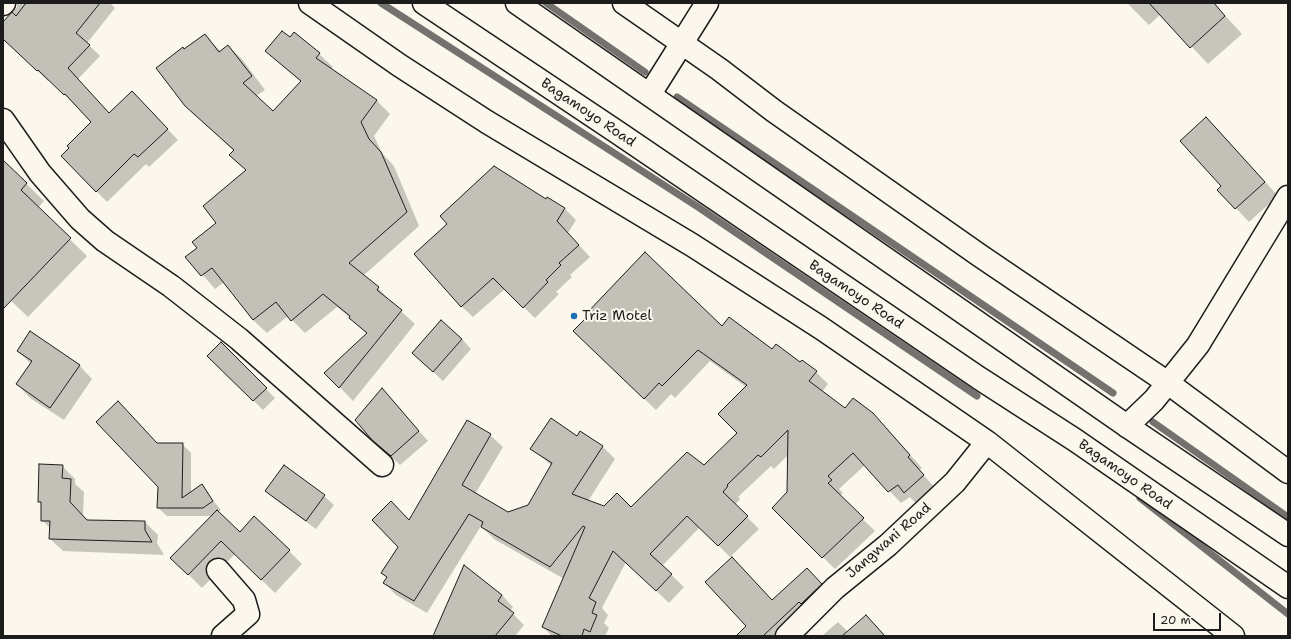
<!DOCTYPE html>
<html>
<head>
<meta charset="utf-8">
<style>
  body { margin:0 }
  #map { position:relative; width:1291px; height:639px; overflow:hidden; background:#fbf7ec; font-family:"Shantell Sans",sans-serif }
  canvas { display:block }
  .frame { position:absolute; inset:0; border:4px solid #1c1c1c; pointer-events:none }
  .scale { position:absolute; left:1153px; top:613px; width:68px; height:18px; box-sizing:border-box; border:2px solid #1c1c1c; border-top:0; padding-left:5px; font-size:12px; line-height:14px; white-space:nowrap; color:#1c1c1c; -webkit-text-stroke:3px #fbf7ec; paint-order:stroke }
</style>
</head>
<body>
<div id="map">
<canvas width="1291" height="639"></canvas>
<div class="frame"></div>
<div class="scale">20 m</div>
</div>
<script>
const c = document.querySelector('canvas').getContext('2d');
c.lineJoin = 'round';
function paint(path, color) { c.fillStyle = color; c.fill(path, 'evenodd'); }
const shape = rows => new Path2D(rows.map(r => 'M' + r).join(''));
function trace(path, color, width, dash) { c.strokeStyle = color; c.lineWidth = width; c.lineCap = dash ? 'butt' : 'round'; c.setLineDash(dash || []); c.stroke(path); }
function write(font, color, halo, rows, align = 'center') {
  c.font = font + ' "Shantell Sans",sans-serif'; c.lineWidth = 4; c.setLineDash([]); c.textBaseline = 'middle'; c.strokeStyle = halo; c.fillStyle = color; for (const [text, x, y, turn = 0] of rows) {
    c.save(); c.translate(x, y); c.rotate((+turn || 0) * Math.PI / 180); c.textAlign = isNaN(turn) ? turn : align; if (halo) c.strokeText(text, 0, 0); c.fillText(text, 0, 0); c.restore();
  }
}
paint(shape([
  [17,3,110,3,115,8,87,43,100,56,78,79,109,114,142,103,178,140,149,167,146,164,107,202,62,156,92,122,50,80,48,81,3,38,3,23,17,7],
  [1127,3,1214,3,1242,34,1208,64,1161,14,1149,25],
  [205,35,221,52,228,46,242,59,265,90,256,96,273,113,301,82,266,51,290,39,319,54,333,67,331,69,377,101,390,114,374,136,382,153,394,166,419,226,363,276,378,288,391,302,415,324,353,401,326,373,367,334,350,318,337,307,305,333,288,316,267,333,253,320,224,282,215,289,187,257,198,248,218,223,247,171,230,155,234,151,185,105,184,50],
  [1220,132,1278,196,1249,222,1219,190,1223,186],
  [3,161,44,201,38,208,87,256,28,317,3,293],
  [547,198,565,209,576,220,568,233,590,257,570,275,572,277,556,292,559,294,535,318,505,289,473,317,461,306],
  [722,327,800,364,802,362,816,372,828,384,822,392,845,409,885,427,922,468,919,470,935,488,917,504,910,497,901,503,865,465,839,489,843,493,839,496,875,531,835,569,773,508,788,493,789,454,774,469,771,466,738,497,740,499,735,505,759,529,730,557,700,527,662,566,684,587,669,603,626,562,602,608,608,615,604,623,609,628,605,636,552,636,543,627,564,579,494,539,481,526,427,613,396,595,384,583,387,578,382,573,400,547,409,521,467,422,490,435,503,447,475,494,508,513,529,505,552,466,532,449,578,437,581,432,603,447,615,459,588,501,604,507,631,508,704,467,738,433,746,387,710,361,675,398,671,394,656,410,586,343],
  [462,339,471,349,443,381,413,353],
  [221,344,275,398,263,410,209,356],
  [18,351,79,365,92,379,64,420,30,398,17,384,31,364],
  [382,389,428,441,400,465,383,449],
  [158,444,182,444,191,453,191,494,201,486,221,510,218,512,240,533,289,551,302,564,275,593,235,554,202,588,185,571,212,516,167,516,158,508],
  [62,466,75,479,75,484,84,492,83,515,88,521,145,522,158,535,157,543,164,555,63,551,50,539,51,529,42,520,42,505,39,501],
  [284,467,324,496,334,505,316,529,276,500,267,491],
  [465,567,502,595,513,607,510,611,524,625,515,636,434,636],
  [816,578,830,594,782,636,750,636,748,626,772,601],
  [838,622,848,632,884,636,822,636]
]), '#0003');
trace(shape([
  [381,3,698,207,977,396],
  [546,3,645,72],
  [677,97,1113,393],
  [1153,422,1288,517],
  [1140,498,1288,614]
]), '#74726e', 7);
const building = shape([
  [26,3,100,3,76,33,90,45,68,68,109,113,132,91,168,129,138,157,134,154,96,192,61,156,69,148,67,146,91,122,65,94,64,95,38,70,37,71,3,39,3,22,12,12,16,16,26,3],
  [1149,3,1214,3,1225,16,1190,48,1149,3],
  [282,31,290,37,294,32,320,53,316,58,377,100,361,122,369,139,381,152,407,212,349,263,379,287,377,290,402,310,339,388,324,373,367,333,349,318,350,316,323,294,291,321,276,302,253,320,212,268,201,276,185,257,197,248,192,242,216,223,203,206,246,170,229,155,234,150,185,106,156,68,183,47,184,49,205,34,219,52,228,45,252,76,243,83,273,111,301,81,265,51,282,31],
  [1206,117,1265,182,1235,209,1217,190,1221,186,1180,141,1206,117],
  [3,160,27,183,21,190,71,238,3,309,3,160],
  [494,166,546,199,547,197,565,208,557,221,579,245,559,263,561,265,546,280,548,282,523,308,493,278,461,307,414,254,447,224,440,216,494,166],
  [645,252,722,326,729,317,772,349,776,344,800,362,802,360,817,371,809,381,845,408,853,398,873,413,910,455,908,457,924,475,904,493,898,485,888,492,853,453,828,476,832,480,828,483,864,518,822,558,772,508,787,492,788,430,761,457,758,455,727,485,728,486,723,492,748,516,718,546,687,516,650,554,672,574,656,591,613,551,589,598,596,602,592,613,597,615,590,632,584,629,582,636,562,636,542,627,585,527,583,526,550,567,481,527,483,522,469,514,414,601,383,583,387,577,381,573,398,547,372,520,391,501,409,520,467,420,491,434,462,485,508,512,528,505,552,463,530,449,551,418,577,436,580,431,603,446,572,494,604,506,617,493,631,507,687,452,704,465,737,433,718,414,747,385,698,350,662,386,659,383,644,399,573,331,586,318,584,316,645,252],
  [441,320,462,339,433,372,412,353,441,320],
  [30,331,80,365,50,408,16,384,32,361,17,351,30,331],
  [221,342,267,388,253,401,207,356,221,342],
  [382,388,419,431,391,456,372,440,355,420,382,388],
  [118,401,157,443,183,443,182,498,202,484,213,501,203,508,157,508,158,487,96,422,118,401],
  [39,464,63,465,62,478,71,479,70,502,87,520,145,521,145,530,152,542,49,539,50,521,41,521,41,502,38,502,39,464],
  [284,465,325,495,306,521,265,491,284,465],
  [217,510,240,532,254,516,290,550,261,580,221,541,188,575,170,558,217,510],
  [732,557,772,600,807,568,822,584,801,604,799,602,763,636,736,636,746,626,705,582,732,557],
  [464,565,502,595,498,601,514,613,495,636,433,636,464,565],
  [866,615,885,636,842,636,866,615]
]);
paint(building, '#c3c0b8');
trace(building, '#1c1c1c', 1);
const street = shape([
  [310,3,399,65,487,122,692,245,821,328,987,442,1233,636],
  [624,3,719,69,774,111,979,255,1168,383,1288,472],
  [3,4,4,3],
  [650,94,707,3],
  [3,120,40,173,80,219,105,241,171,286,239,339,382,465],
  [1127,426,1154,400,1198,345,1288,197],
  [218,570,244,600,248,614,223,636],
  [787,636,835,588,888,545,955,482,987,442]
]);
const highway = shape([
  [424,3,617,132,979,378,1075,440,1288,587],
  [517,3,1127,426,1288,535]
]);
trace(street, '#1c1c1c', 25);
trace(highway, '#1c1c1c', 25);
trace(street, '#fbf7ec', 22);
trace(highway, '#fbf7ec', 22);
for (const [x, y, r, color] of [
  [574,316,4,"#1f6fb2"]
]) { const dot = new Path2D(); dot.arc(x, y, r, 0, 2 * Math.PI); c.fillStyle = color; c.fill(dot); trace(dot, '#fbf7ec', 1.5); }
write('14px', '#1c1c1c', '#fbf7ec', [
  ["Bagamoyo Road",588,113,34],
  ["Bagamoyo Road",856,295,34],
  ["Bagamoyo Road",1125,475,35],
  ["Jangwani Road",889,541,-41]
]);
write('14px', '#1c1c1c', '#fbf7ec', [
  ["Triz Motel",582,316]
], 'left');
</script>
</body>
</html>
